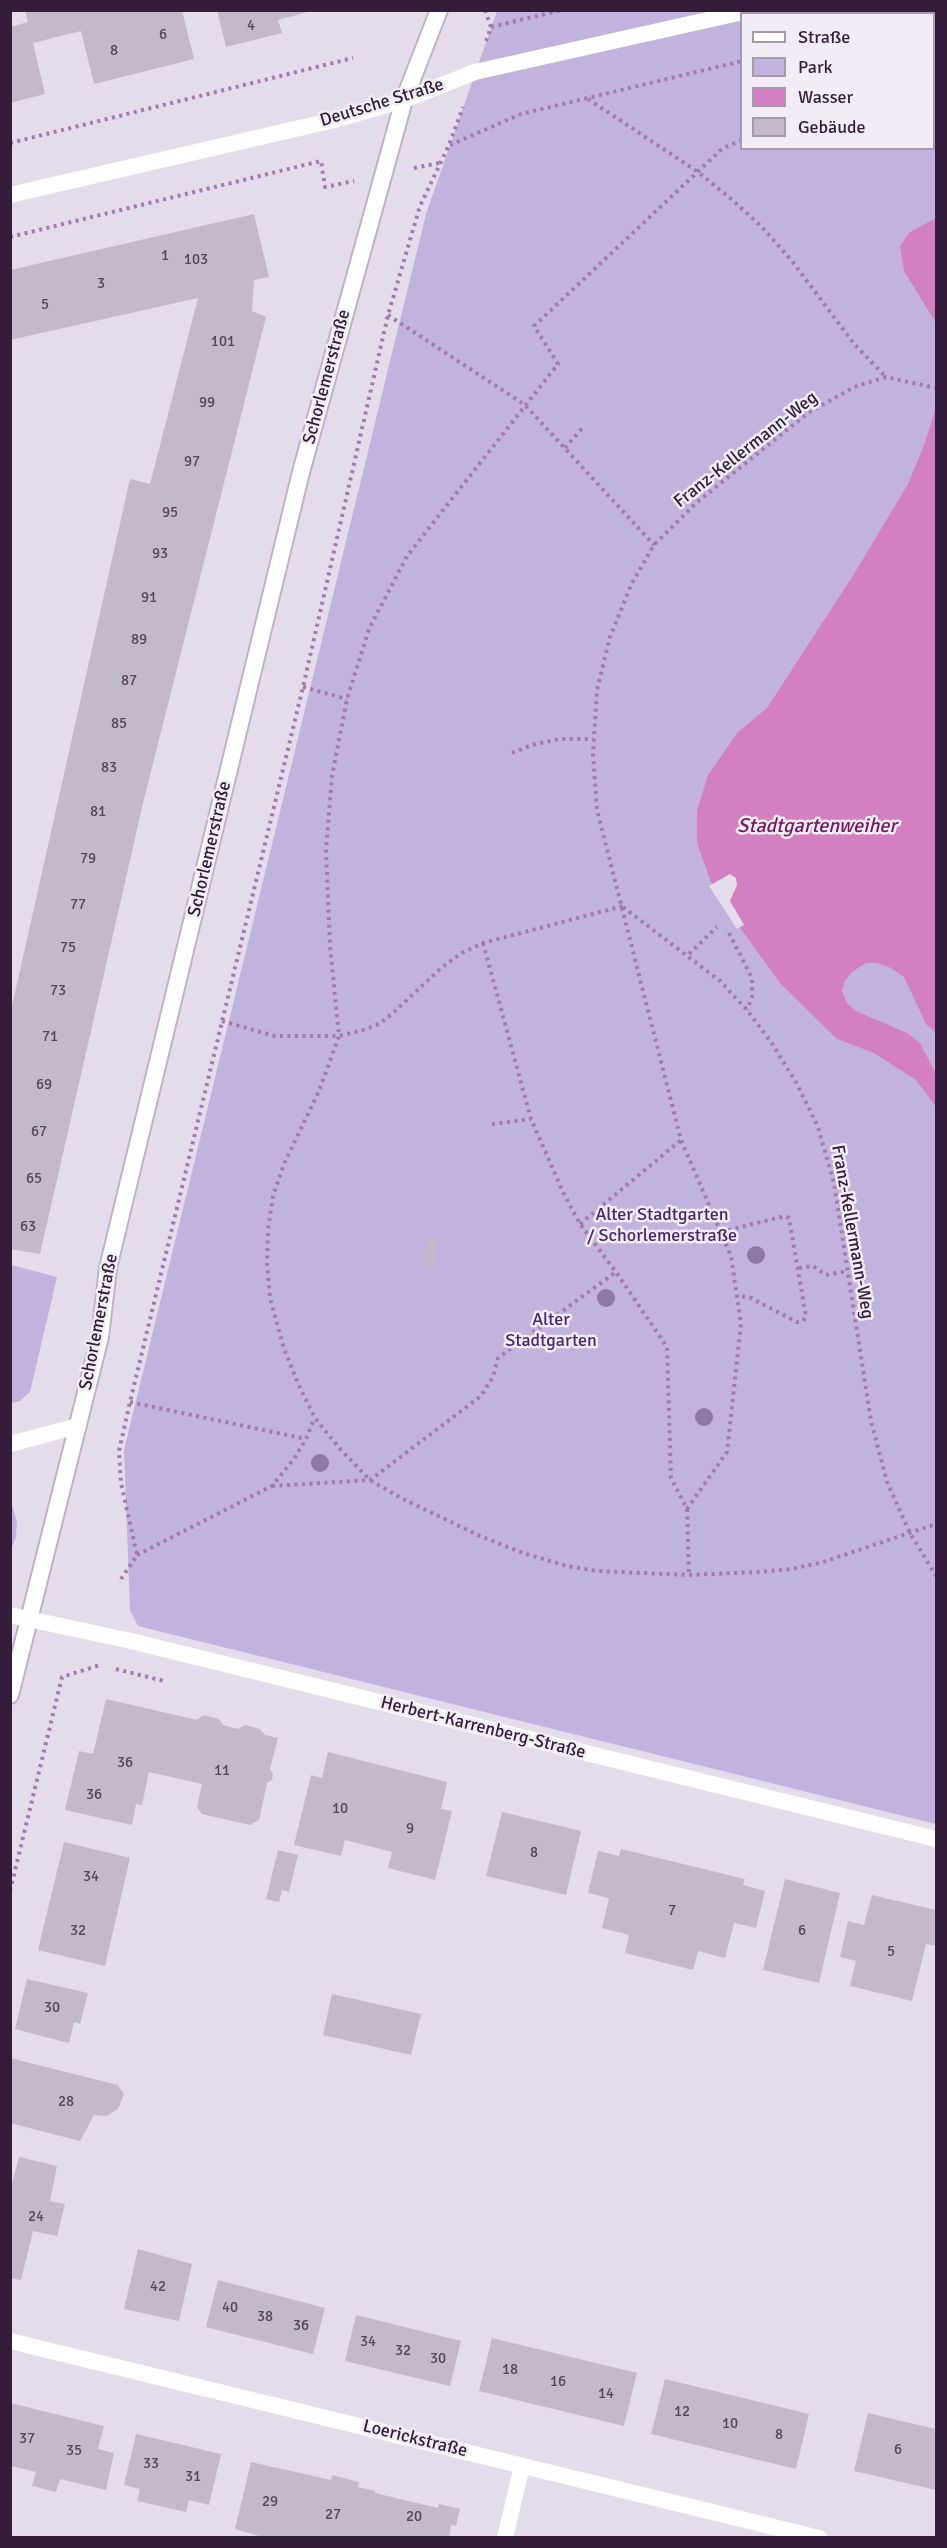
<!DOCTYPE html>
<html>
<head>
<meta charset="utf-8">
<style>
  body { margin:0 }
  #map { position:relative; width:947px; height:2548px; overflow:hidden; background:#e4dcea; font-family:Signika,sans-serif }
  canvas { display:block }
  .frame { position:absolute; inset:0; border:12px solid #331d39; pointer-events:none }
  .legend { position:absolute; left:740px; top:12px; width:195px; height:138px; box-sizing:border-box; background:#f2ecf6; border:2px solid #a699aa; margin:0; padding:8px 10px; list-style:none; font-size:18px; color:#331d39 }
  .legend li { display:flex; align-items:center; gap:12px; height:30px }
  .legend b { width:30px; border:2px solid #a699aa }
</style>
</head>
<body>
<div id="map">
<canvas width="947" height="2548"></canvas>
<div class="frame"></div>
<ul class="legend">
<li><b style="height:8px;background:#fff"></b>Straße</li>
<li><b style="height:16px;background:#c1b3dd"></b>Park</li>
<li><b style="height:16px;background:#d380c2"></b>Wasser</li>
<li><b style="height:16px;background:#c3b9ca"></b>Gebäude</li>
</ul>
</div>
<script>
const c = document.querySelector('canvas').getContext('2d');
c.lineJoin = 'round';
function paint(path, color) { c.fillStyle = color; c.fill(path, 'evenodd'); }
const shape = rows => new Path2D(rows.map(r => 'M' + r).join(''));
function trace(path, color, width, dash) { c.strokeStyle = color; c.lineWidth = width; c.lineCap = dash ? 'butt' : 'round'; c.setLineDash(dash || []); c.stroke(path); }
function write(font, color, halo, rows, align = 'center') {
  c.font = font + ' Signika,sans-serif'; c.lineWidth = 5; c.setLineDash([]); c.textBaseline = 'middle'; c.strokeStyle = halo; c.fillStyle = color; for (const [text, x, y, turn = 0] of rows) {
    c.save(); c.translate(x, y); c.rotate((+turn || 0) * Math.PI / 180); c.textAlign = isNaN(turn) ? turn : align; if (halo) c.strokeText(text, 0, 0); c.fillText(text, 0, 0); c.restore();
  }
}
paint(shape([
  [497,11,936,11,936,1824,138,1626,130,1610,124,1450,426,214],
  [742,14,934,14,934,148,742,148],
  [11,1265,57,1277,30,1392,20,1401,11,1403],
  [11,1501,17,1522,16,1537,11,1550]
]), '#c1b3dd');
paint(shape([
  [936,218,936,323,904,271,900,246,910,232],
  [936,407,936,1033,926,1024,904,977,891,968,877,963,866,963,852,972,845,981,842,991,847,1003,856,1011,907,1033,920,1043,936,1074,936,1107,916,1080,874,1053,837,1039,780,983,715,893,697,843,697,811,708,775,738,732,767,708,854,574,908,484,925,443]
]), '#d380c2');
paint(shape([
  [730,874,736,878,737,885,730,901,744,925,737,929,709,886]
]), '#e4dcea');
paint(shape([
  [25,10,182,10,194,59,94,84,81,31,33,43,45,94,10,103,10,27,28,22],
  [217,10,311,10,311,11,278,20,282,33,226,47],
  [254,214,269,277,254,280,252,311,266,317,144,799,40,1254,10,1249,10,1015,130,479,150,484,198,298,10,340,10,270],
  [427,1237,437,1238,435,1268,425,1267],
  [106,1699,197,1720,203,1715,219,1719,223,1725,238,1729,245,1725,260,1729,265,1735,278,1738,270,1769,273,1774,272,1780,267,1783,259,1820,250,1825,202,1814,197,1807,202,1784,149,1772,142,1805,136,1804,132,1825,65,1810,79,1751,93,1754],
  [328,1752,447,1782,441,1809,452,1811,435,1880,388,1868,392,1852,345,1840,341,1856,294,1845,311,1775,322,1778],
  [502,1812,581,1831,566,1895,486,1876],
  [64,1842,130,1858,105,1966,38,1950],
  [621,1849,745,1879,743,1885,765,1891,756,1928,734,1923,725,1958,698,1951,693,1970,625,1953,629,1935,602,1928,609,1898,588,1893,598,1851,619,1856],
  [278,1850,298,1855,289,1892,282,1890,279,1902,266,1899],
  [785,1879,840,1893,819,1983,763,1970],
  [872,1895,936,1910,936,1946,926,1944,912,2001,850,1986,856,1961,840,1957,848,1921,864,1925],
  [27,1979,88,1993,80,2024,74,2022,69,2043,15,2029],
  [332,1994,421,2014,411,2055,323,2035],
  [10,2058,118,2085,124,2094,118,2109,107,2116,94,2115,80,2141,10,2123],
  [19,2157,57,2166,50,2201,65,2204,57,2236,33,2231,21,2280,10,2278,10,2191],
  [138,2249,192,2264,179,2321,124,2309],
  [218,2280,325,2308,313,2354,206,2327],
  [356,2315,461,2341,450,2386,345,2361],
  [492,2338,637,2373,624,2426,479,2391],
  [665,2379,809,2414,796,2469,651,2434],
  [10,2403,104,2426,98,2449,114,2453,106,2490,60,2479,56,2492,32,2486,36,2472,10,2466],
  [868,2413,936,2429,936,2490,854,2471],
  [136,2434,221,2454,209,2505,189,2500,186,2512,137,2501,140,2489,124,2485],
  [251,2462,331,2480,332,2475,359,2482,358,2487,375,2491,375,2493,438,2508,439,2504,460,2509,456,2526,451,2525,449,2538,266,2538,235,2529]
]), '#c3b9ca');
const secondary = shape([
  [10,1695,100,1337,108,1268,301,472,404,100,439,10]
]);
trace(secondary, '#c2afca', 20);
trace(shape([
  [485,10,491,27,486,41],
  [934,17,936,17],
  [491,27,562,10],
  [588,99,698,172,731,199,761,226,792,261,855,345,886,377],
  [934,116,936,116],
  [742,140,723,148,534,326,558,364,407,556,369,629,347,699,332,776,326,850,330,946,339,1036,319,1091,284,1164,273,1196,268,1230,267,1263,270,1298,284,1349,300,1388,315,1418,340,1449,370,1480,401,1498,480,1536,523,1553,567,1566,597,1571,689,1575,759,1572,792,1569,823,1562,936,1524],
  [10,143,353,58],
  [450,145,521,114,742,61],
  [414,168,439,163],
  [10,237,321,161,325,187,354,181],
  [388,315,525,405,654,545],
  [565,448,583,427],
  [303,687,347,699],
  [512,753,532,745,559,739,593,739],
  [623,907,720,981,747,1010,773,1045,797,1084,818,1127,834,1183,871,1421,887,1482,910,1533,936,1576],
  [729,933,752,978,752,997,747,1010],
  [483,943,531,1119,563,1192,580,1224,616,1272,667,1347,671,1478,687,1509,689,1575],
  [689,954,717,927],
  [222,1021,275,1036,339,1036,363,1030,379,1024,392,1014,441,968,460,954,483,943,623,906],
  [492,1124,531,1119],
  [580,1224,681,1140],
  [721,1232,785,1216,789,1218,806,1317,803,1321,797,1322,749,1297,737,1296],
  [799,1268,813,1266,826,1275,847,1271],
  [130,1402,306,1439],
  [272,1486,370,1480,481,1396,493,1377,498,1358,616,1272],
  [687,1509,727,1452,741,1324,731,1256,681,1140,597,810,593,754,597,690,610,637,632,583,654,545,696,503,808,413,854,387,886,377,936,388],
  [137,1555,272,1486,294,1459,306,1439,314,1419],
  [121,1579,137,1555,121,1483,119,1451,130,1402,303,687,388,315,420,206,449,145,463,107],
  [116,1669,164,1681],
  [10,1891,62,1677,100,1665]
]), '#a27aaf', 4, [3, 4.5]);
trace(shape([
  [10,195,334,120,404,100,475,72,752,10],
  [10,1444,78,1426],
  [10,1615,131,1641,936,1839],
  [10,2341,819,2538],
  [505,2538,522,2466]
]), '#fff', 16);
trace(secondary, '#fff', 16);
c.fillStyle = '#8e78a8';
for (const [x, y] of [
  [756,1255],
  [606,1298],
  [704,1417],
  [320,1463]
]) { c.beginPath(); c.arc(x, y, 9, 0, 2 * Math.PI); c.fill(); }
write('15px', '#57445d', null, [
  ["4",251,26],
  ["6",163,35],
  ["8",114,51],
  ["1",165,256],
  ["103",196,260],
  ["3",101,284],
  ["5",45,305],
  ["101",223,342],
  ["99",207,403],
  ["97",192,462],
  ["95",170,513],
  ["93",160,554],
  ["91",149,598],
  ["89",139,640],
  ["87",129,681],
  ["85",119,724],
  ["83",109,768],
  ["81",98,812],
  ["79",88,859],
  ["77",78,905],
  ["75",68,948],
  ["73",58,991],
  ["71",50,1037],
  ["69",44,1085],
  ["67",39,1132],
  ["65",34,1179],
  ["63",28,1227],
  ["36",125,1763],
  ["11",222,1771],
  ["36",94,1795],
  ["10",340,1809],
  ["9",410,1829],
  ["8",534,1853],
  ["34",91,1877],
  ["7",672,1911],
  ["32",78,1931],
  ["6",802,1931],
  ["5",891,1952],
  ["30",52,2008],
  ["28",66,2102],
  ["24",36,2217],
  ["42",158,2287],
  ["40",230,2308],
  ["38",265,2317],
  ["36",301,2326],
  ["34",368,2342],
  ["32",403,2351],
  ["30",438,2359],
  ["18",510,2370],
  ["16",558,2382],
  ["14",606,2394],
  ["12",682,2412],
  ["10",730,2424],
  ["8",779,2435],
  ["37",27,2439],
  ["6",898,2450],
  ["35",74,2451],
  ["33",151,2464],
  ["31",193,2477],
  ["29",270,2502],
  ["27",333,2515],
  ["20",414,2517]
]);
write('18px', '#331d39', '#f2ecf6', [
  ["Deutsche Straße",382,103,-17],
  ["Schorlemerstraße",327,377,-75],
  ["Franz-Kellermann-Weg",746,450,-38],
  ["Schorlemerstraße",210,849,-77],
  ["Franz-Kellermann-Weg",852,1232,80],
  ["Schorlemerstraße",99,1322,-79],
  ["Herbert-Karrenberg-Straße",483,1728,14],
  ["Loerickstraße",415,2439,14]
]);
write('18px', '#482672', '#f2ecf6', [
  ["Alter Stadtgarten",662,1215],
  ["/ Schorlemerstraße",662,1236],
  ["Alter",551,1320],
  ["Stadtgarten",551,1341]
]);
write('italic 20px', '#781561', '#f2ecf6', [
  ["Stadtgartenweiher",817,827]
]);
</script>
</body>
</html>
